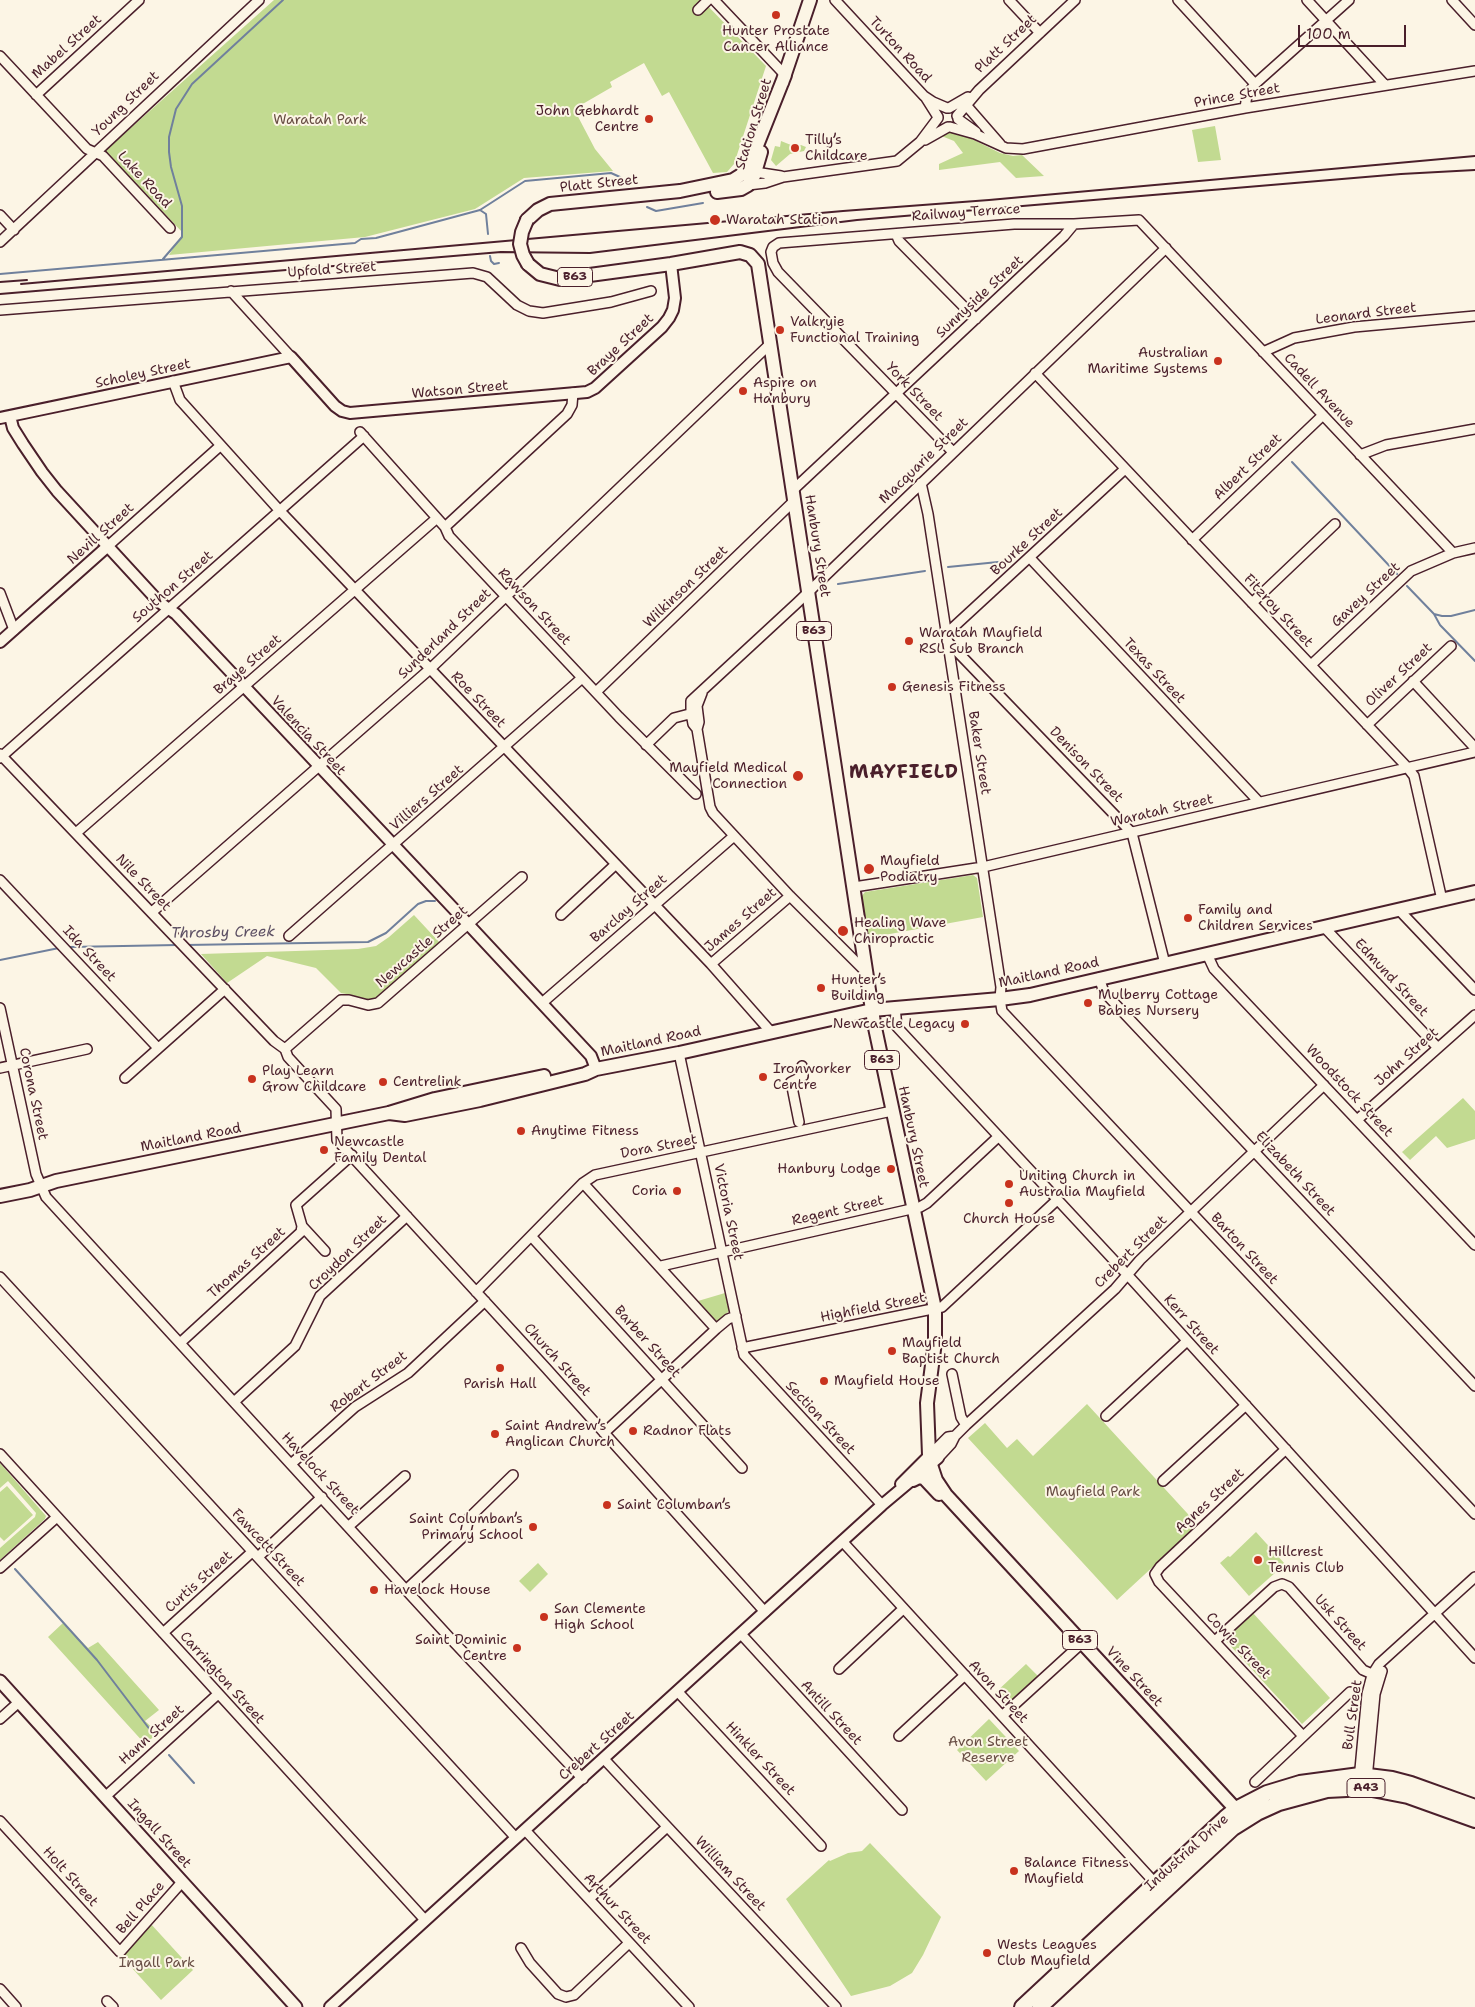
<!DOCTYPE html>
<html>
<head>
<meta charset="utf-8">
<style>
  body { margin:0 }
  #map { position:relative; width:1475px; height:2007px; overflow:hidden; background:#fcf5e5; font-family:"Shantell Sans",sans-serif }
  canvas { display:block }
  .scale { position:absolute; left:1298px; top:25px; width:108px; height:22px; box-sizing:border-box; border:2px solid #4a1f2b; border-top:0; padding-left:6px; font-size:15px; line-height:18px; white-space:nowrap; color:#4a1f2b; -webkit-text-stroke:4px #fcf5e5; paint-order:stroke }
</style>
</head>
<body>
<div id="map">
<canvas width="1475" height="2007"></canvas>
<div class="scale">100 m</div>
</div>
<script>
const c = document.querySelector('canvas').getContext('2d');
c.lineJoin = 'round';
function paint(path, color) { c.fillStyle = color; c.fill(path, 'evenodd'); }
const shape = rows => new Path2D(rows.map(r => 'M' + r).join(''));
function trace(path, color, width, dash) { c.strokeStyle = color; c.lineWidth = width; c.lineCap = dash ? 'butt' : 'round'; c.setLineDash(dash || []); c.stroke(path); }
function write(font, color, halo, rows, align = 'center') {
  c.font = font + ' "Shantell Sans",sans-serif'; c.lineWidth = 4; c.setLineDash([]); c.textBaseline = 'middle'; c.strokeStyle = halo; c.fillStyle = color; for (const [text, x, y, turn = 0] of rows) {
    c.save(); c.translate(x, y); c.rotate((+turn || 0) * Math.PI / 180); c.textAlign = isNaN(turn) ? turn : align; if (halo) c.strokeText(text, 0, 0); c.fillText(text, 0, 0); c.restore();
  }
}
paint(shape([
  [274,0,702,0,766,66,734,164,727,172,713,173,669,92,662,96,644,63,610,82,612,87,574,109,595,149,613,171,524,178,475,209,365,237,169,255,183,233,105,151],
  [1215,126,1221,160,1198,162,1192,130],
  [949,131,960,133,1000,153,1013,156,1022,155,1044,176,1016,178,1000,162,939,170,939,164,963,153,954,141,939,135],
  [781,141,796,147,801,145,806,147,804,151,790,154,776,166,771,160,775,146,780,147],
  [973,875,977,878,983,917,868,938,861,897,865,892],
  [414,915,440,943,378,997,369,1001,352,995,341,993,316,968,267,956,227,983,201,954,358,949,376,946,389,937],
  [1463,1098,1475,1111,1475,1139,1447,1148,1436,1136,1410,1160,1402,1152],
  [725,1293,729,1311,719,1321,716,1321,698,1301],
  [1087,1404,1198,1525,1117,1600,968,1438,985,1423,1007,1448,1017,1439,1033,1456],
  [0,1463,46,1516,45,1519,0,1560,0,1548,35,1517,36,1513,8,1481,0,1488],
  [7,1486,33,1515,4,1541,0,1537,0,1492],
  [1256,1532,1285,1564,1249,1596,1220,1563,1228,1556,1230,1557],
  [538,1563,548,1574,530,1592,519,1581],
  [1253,1613,1330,1698,1302,1724,1226,1641,1227,1637],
  [63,1623,88,1648,98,1642,159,1710,145,1721,158,1733,145,1744,48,1637],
  [1026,1664,1039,1677,1008,1706,995,1693],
  [989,1719,1019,1751,986,1781,957,1750],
  [870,1843,941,1917,923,1955,912,1973,890,1986,851,1996,786,1899,829,1860,830,1861,848,1853,862,1851],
  [150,1923,193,1970,161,2000,121,1956]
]), '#c2da91');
trace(shape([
  [647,207,656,211,703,203],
  [480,210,486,214,488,234],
  [490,256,491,261,494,264,499,263],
  [163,259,182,237,182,206,171,167,169,152,169,137,176,109,192,84,283,0],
  [0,274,355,243,361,239,376,238,480,210,525,181,611,173,620,177,626,183],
  [1292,462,1397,574],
  [948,567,1008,561],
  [838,584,925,571],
  [1407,586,1434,614,1440,625,1475,661],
  [1434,614,1442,616,1451,616,1475,610],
  [186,945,368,942,386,933,418,904,426,901,435,901],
  [69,947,177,945],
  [0,960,59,948],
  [15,1569,97,1660,154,1735],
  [169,1755,194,1783]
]), '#70809c', 2);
const minor = shape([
  [714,0,785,75],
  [835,0,924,96,933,102,947,108],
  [1009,0,1040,33],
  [1178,0,1255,84],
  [1307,0,1385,85],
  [1452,0,1475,25],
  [698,10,708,0],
  [0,56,87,149,103,156,170,228],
  [36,95,139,0],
  [926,98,938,117],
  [966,105,1000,144],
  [949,108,968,97],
  [1245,108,1247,95,1255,84,1349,0],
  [957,116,979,90,1075,0],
  [958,119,976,132],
  [950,127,975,134,1006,148,1023,149,1245,108,1475,71],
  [925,140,948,127],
  [755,172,781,176],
  [748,185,765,183,783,177,897,161,920,142,938,118],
  [0,215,14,230],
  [896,234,899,241,976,319],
  [0,242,259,0],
  [231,291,291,357],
  [0,310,473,273,487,277,517,305,529,311,543,313,611,302,651,291],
  [1263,352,1294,338,1354,327,1475,316],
  [1035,373,1407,767,1414,776,1442,900],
  [173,381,180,400,280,511,711,964,771,1032],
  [360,432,445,527,449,536,619,717,696,794],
  [953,452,778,272,773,263,771,252,773,247,779,243,1014,224,1074,224,1139,220,1453,553],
  [1360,455,1386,445,1475,429],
  [921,483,928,514,1001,987,1000,999,1002,1011,1475,1514],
  [793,490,1064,236,1074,224],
  [445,527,567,414,572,405,573,393],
  [1192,540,1323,415],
  [108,546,220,446],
  [1030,558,1259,802],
  [0,593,14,630],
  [1252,603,1335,524],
  [946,634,1125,469],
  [947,641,1132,833,1165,964],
  [1311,665,1411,571,1453,553,1475,548],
  [1413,681,1475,748],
  [596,692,794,501],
  [1367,725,1451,646],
  [697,729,699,722,697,706,702,693],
  [646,745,674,718,697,712],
  [0,754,274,1041,285,1049,288,1057,336,1109,337,1140,546,1368,765,1612],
  [0,758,364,436],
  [76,833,437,518],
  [0,880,158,1048],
  [854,887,983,867,1475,752],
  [1399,910,1475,990],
  [152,912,430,669,770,344],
  [561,915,616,864],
  [1324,927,1438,1048],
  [289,936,582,678],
  [1207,954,1214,969,1475,1245],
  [711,964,790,896],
  [867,973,790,896,713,813,710,807,697,729,693,724,691,713,691,701,797,603,1166,248],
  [1099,978,1104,992,1475,1386],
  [542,1003,734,836],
  [895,1007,897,1027,1135,1283,1475,1658],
  [0,1008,36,1174,46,1197,449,1637,583,1779],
  [285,1049,341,1000,349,1000,368,1005,378,1003,522,877],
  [679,1053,744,1355,882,1505],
  [0,1068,87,1049],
  [125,1078,225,989],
  [1357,1120,1475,1015],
  [799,1122,791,1082,803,1076,802,1066],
  [583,1183,716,1329],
  [302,1226,325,1251],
  [531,1236,742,1468],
  [661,1266,920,1207,927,1203,998,1137],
  [0,1277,516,1838],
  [476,1292,583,1183,595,1175,892,1111],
  [180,1343,301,1232,302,1226,296,1205,352,1155],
  [742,1348,942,1307,1057,1200],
  [952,1374,961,1417,966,1425],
  [234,1402,295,1346,320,1296,407,1216],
  [1106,1416,1187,1341],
  [604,1433,716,1329,728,1319,736,1316],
  [936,1449,948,1437,955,1436],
  [1286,1449,1160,1567,1155,1574,1159,1582,1303,1736],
  [0,1454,425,1920],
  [938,1458,951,1444,955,1436,966,1425,1115,1289,1140,1260,1324,1085],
  [291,1464,355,1407,408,1373,485,1301],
  [1163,1481,1246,1405],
  [349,1526,405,1476],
  [842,1541,1155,1883],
  [258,1557,322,1497],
  [0,1568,57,1517],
  [407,1589,465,1535,469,1518,513,1475],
  [163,1633,252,1552],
  [741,1634,902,1810],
  [1215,1641,1274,1587,1282,1584,1289,1587,1363,1670,1379,1677],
  [839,1669,903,1609],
  [678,1692,821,1846],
  [1002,1716,1082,1643],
  [0,1719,19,1702],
  [899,1736,965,1675],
  [604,1759,836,2007],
  [1367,1779,1375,1694,1382,1671],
  [1359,1780,1367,1694,1372,1675,1379,1664,1475,1577],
  [1255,1782,1350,1692],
  [106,1796,218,1694],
  [0,1821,120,1952,182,1882],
  [525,1830,689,2007],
  [589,1899,667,1827],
  [521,1948,530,1963,558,1994,566,1997,574,1995,629,1943],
  [0,1989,16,2007],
  [107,2001,113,2007]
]);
const tertiary = shape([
  [10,416,13,428,23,444,42,472,57,491,159,602,176,614,468,924,591,1056,596,1069],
  [0,418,291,357,335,406,342,411,350,413,587,392,595,388,662,327,669,318,673,310,675,298,671,264],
  [0,642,108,546],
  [901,1484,936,1449],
  [330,2007,882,1505,938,1458]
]);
const secondary = shape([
  [0,1681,296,2007]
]);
const primary = shape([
  [782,83,810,0],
  [717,192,741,189,748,185,754,176,761,152],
  [527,220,538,210,550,204,680,191,733,180,741,175,750,163,785,75],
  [528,264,540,274,560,279,671,264,740,252,750,255,758,264,874,1023,935,1309,935,1342,927,1403,929,1455,931,1465,936,1480,946,1495,1242,1816],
  [389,1113,405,1115,480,1100,585,1074,596,1069,679,1053,872,1010,1000,999,1030,995,1475,892],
  [0,1196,30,1190,56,1181,389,1113,435,1099,544,1076],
  [913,1480,919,1477,924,1478,939,1494]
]);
const trunk = shape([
  [1022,2007,1225,1818,1236,1809,1267,1793,1300,1783,1360,1775,1392,1779,1411,1784,1475,1807],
  [1040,2007,1233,1828,1257,1813,1279,1803,1327,1790,1367,1788,1408,1796,1475,1820]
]);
trace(minor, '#4a1f2b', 12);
trace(tertiary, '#4a1f2b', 14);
trace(secondary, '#4a1f2b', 15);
trace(primary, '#4a1f2b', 16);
trace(trunk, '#4a1f2b', 18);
trace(minor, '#fcf5e5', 9);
trace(tertiary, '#fcf5e5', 10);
trace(secondary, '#fcf5e5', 11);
trace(primary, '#fcf5e5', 12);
trace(trunk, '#fcf5e5', 14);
trace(shape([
  [0,282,27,280],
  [21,284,843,211,989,200,1475,156],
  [0,294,501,252,590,253,857,220,1401,174,1475,170]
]), '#4a1f2b', 2);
const primaryBridge = shape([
  [527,220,522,232,520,244,523,255,528,264]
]);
trace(primaryBridge, '#4a1f2b', 16, []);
trace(primaryBridge, '#fcf5e5', 12);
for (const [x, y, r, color] of [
  [776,15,5,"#c8321e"],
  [649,119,5,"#c8321e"],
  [795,148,5,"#c8321e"],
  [715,220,6,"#c8321e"],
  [780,330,5,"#c8321e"],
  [1218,361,5,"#c8321e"],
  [743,391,5,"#c8321e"],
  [909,641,5,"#c8321e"],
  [892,687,5,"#c8321e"],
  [798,776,6,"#c8321e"],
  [869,869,6,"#c8321e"],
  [1188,918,5,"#c8321e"],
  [843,931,6,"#c8321e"],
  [821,988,5,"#c8321e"],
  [1088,1003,5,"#c8321e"],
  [965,1024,5,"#c8321e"],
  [763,1077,5,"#c8321e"],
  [252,1079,5,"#c8321e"],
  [383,1082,5,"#c8321e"],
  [521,1131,5,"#c8321e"],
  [324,1150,5,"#c8321e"],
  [891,1169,5,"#c8321e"],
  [1009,1184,5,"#c8321e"],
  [677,1191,5,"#c8321e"],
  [1009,1203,5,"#c8321e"],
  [892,1351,5,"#c8321e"],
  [500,1368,5,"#c8321e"],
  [824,1381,5,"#c8321e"],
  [633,1431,5,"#c8321e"],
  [495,1434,5,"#c8321e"],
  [607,1505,5,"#c8321e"],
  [533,1527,5,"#c8321e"],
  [1258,1560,5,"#c8321e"],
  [374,1590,5,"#c8321e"],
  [544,1617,5,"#c8321e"],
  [517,1648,5,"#c8321e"],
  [1014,1871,5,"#c8321e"],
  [987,1953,5,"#c8321e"]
]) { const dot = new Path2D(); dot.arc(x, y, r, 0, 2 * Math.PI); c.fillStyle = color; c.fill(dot); trace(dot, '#fcf5e5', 2); }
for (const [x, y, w] of [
  [575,277,35],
  [814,631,35],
  [882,1060,35],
  [1080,1640,35],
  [1366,1788,38]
]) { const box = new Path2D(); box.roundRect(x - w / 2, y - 9.5, w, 19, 4); c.fillStyle = '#fcf5e5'; c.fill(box); trace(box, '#4a1f2b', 1); }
write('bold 12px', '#4a1f2b', null, [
  ["B63",575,277],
  ["B63",814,631],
  ["B63",882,1060],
  ["B63",1080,1640],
  ["A43",1366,1788]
]);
write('14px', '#4a1f2b', '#fcf5e5', [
  ["Hunter Prostate",776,31,"center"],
  ["Cancer Alliance",776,47,"center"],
  ["John Gebhardt",639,111,"right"],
  ["Centre",639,127,"right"],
  ["Tilly’s",805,140],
  ["Childcare",805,156],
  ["Waratah Station",726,220],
  ["Valkryie",790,322],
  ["Functional Training",790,338],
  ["Australian",1208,353,"right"],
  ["Maritime Systems",1208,369,"right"],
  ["Aspire on",753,383],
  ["Hanbury",753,399],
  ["Waratah Mayfield",919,633],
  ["RSL Sub Branch",919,649],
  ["Genesis Fitness",902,687],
  ["Mayfield Medical",787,768,"right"],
  ["Connection",787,784,"right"],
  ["Mayfield",880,861],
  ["Podiatry",880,877],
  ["Family and",1198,910],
  ["Children Services",1198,926],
  ["Healing Wave",854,923],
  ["Chiropractic",854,939],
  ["Hunter’s",831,980],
  ["Building",831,996],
  ["Mulberry Cottage",1098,995],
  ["Babies Nursery",1098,1011],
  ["Newcastle Legacy",955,1024,"right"],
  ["Ironworker",773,1069],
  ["Centre",773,1085],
  ["Play Learn",262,1071],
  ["Grow Childcare",262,1087],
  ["Centrelink",393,1082],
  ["Anytime Fitness",531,1131],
  ["Newcastle",334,1142],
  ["Family Dental",334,1158],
  ["Hanbury Lodge",881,1169,"right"],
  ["Uniting Church in",1019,1176],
  ["Australia Mayfield",1019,1192],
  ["Coria",667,1191,"right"],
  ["Church House",1009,1219,"center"],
  ["Mayfield",902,1343],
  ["Baptist Church",902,1359],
  ["Mayfield House",834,1381],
  ["Parish Hall",500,1384,"center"],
  ["Saint Andrew’s",505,1426],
  ["Anglican Church",505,1442],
  ["Radnor Flats",643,1431],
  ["Saint Columban’s",617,1505],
  ["Saint Columban’s",523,1519,"right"],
  ["Primary School",523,1535,"right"],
  ["Hillcrest",1268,1552],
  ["Tennis Club",1268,1568],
  ["Havelock House",384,1590],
  ["San Clemente",554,1609],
  ["High School",554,1625],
  ["Saint Dominic",507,1640,"right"],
  ["Centre",507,1656,"right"],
  ["Balance Fitness",1024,1863],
  ["Mayfield",1024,1879],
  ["Wests Leagues",997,1945],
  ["Club Mayfield",997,1961]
], 'left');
write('14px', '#4a1f2b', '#fcf5e5', [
  ["Platt Street",1006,44,-43],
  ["Mabel Street",67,47,-42],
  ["Turton Road",900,50,47],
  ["Prince Street",1237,96,-10],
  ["Young Street",126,104,-44],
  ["Station Street",754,124,-73],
  ["Lake Road",144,180,47],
  ["Platt Street",599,184,-6],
  ["Railway Terrace",966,213,-4],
  ["Upfold Street",332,270,-4],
  ["Sunnyside Street",980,297,-43],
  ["Leonard Street",1366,314,-7],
  ["Braye Street",621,345,-43],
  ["Scholey Street",143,374,-12],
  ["Watson Street",460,390,-5],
  ["Cadell Avenue",1319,391,47],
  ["York Street",914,392,46],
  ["Macquarie Street",924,461,-44],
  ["Albert Street",1248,467,-44],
  ["Nevill Street",101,534,-42],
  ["Bourke Street",1027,542,-43],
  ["Hanbury Street",817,546,81],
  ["Southon Street",173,587,-41],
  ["Wilkinson Street",686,587,-44],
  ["Gavey Street",1366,595,-43],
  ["Rawson Street",534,607,47],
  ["Fitzroy Street",1278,611,47],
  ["Sunderland Street",445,634,-44],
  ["Braye Street",248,665,-41],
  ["Texas Street",1154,671,47],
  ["Oliver Street",1399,675,-43],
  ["Roe Street",478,700,46],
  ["Valencia Street",308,736,47],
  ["Baker Street",979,753,81],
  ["Denison Street",1086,765,46],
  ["Villiers Street",427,798,-41],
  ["Waratah Street",1162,811,-13],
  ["Nile Street",143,883,46],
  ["Barclay Street",629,909,-41],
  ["James Street",741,920,-41],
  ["Newcastle Street",422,947,-41],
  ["Ida Street",89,954,47],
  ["Maitland Road",1049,973,-12],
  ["Edmund Street",1391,978,47],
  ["Maitland Road",651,1042,-12],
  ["John Street",1407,1057,-42],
  ["Woodstock Street",1349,1091,47],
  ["Corona Street",33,1094,78],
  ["Hanbury Street",913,1137,78],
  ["Maitland Road",191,1138,-11],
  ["Dora Street",659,1147,-11],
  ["Elizabeth Street",1295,1174,47],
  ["Regent Street",838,1211,-13],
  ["Victoria Street",728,1212,78],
  ["Barton Street",1244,1249,47],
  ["Crebert Street",1131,1252,-45],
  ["Croydon Street",348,1253,-44],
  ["Thomas Street",247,1263,-42],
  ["Highfield Street",873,1308,-11],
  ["Kerr Street",1191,1325,48],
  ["Barber Street",647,1342,48],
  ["Church Street",557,1360,48],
  ["Robert Street",369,1382,-37],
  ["Section Street",820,1418,47],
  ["Havelock Street",320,1474,47],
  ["Agnes Street",1210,1501,-43],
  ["Fawcett Street",268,1548,47],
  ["Curtis Street",199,1582,-42],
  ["Usk Street",1340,1623,48],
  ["Cowie Street",1238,1646,46],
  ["Vine Street",1134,1677,47],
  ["Carrington Street",222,1678,48],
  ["Avon Street",998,1692,47],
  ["Antill Street",831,1713,47],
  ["Bull Street",1353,1715,-82],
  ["Hann Street",152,1735,-42],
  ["Crebert Street",597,1746,-42],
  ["Hinkler Street",760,1759,47],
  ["Ingall Street",159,1834,48],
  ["Industrial Drive",1187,1853,-42],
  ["William Street",730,1874,47],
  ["Holt Street",70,1877,48],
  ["Bell Place",141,1908,-49],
  ["Arthur Street",617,1909,47]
]);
write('14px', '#684e44', '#fcf5e5', [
  ["Waratah Park",320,120],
  ["Mayfield Park",1093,1492],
  ["Avon Street",988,1742],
  ["Reserve",988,1758],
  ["Ingall Park",157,1963]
]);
write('italic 15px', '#5d5064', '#fcf5e5', [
  ["Throsby Creek",223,933,-1]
]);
c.letterSpacing = '1px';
write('bold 19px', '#4a1f2b', '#fcf5e5', [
  ["MAYFIELD",904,773]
]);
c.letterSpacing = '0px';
</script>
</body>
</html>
